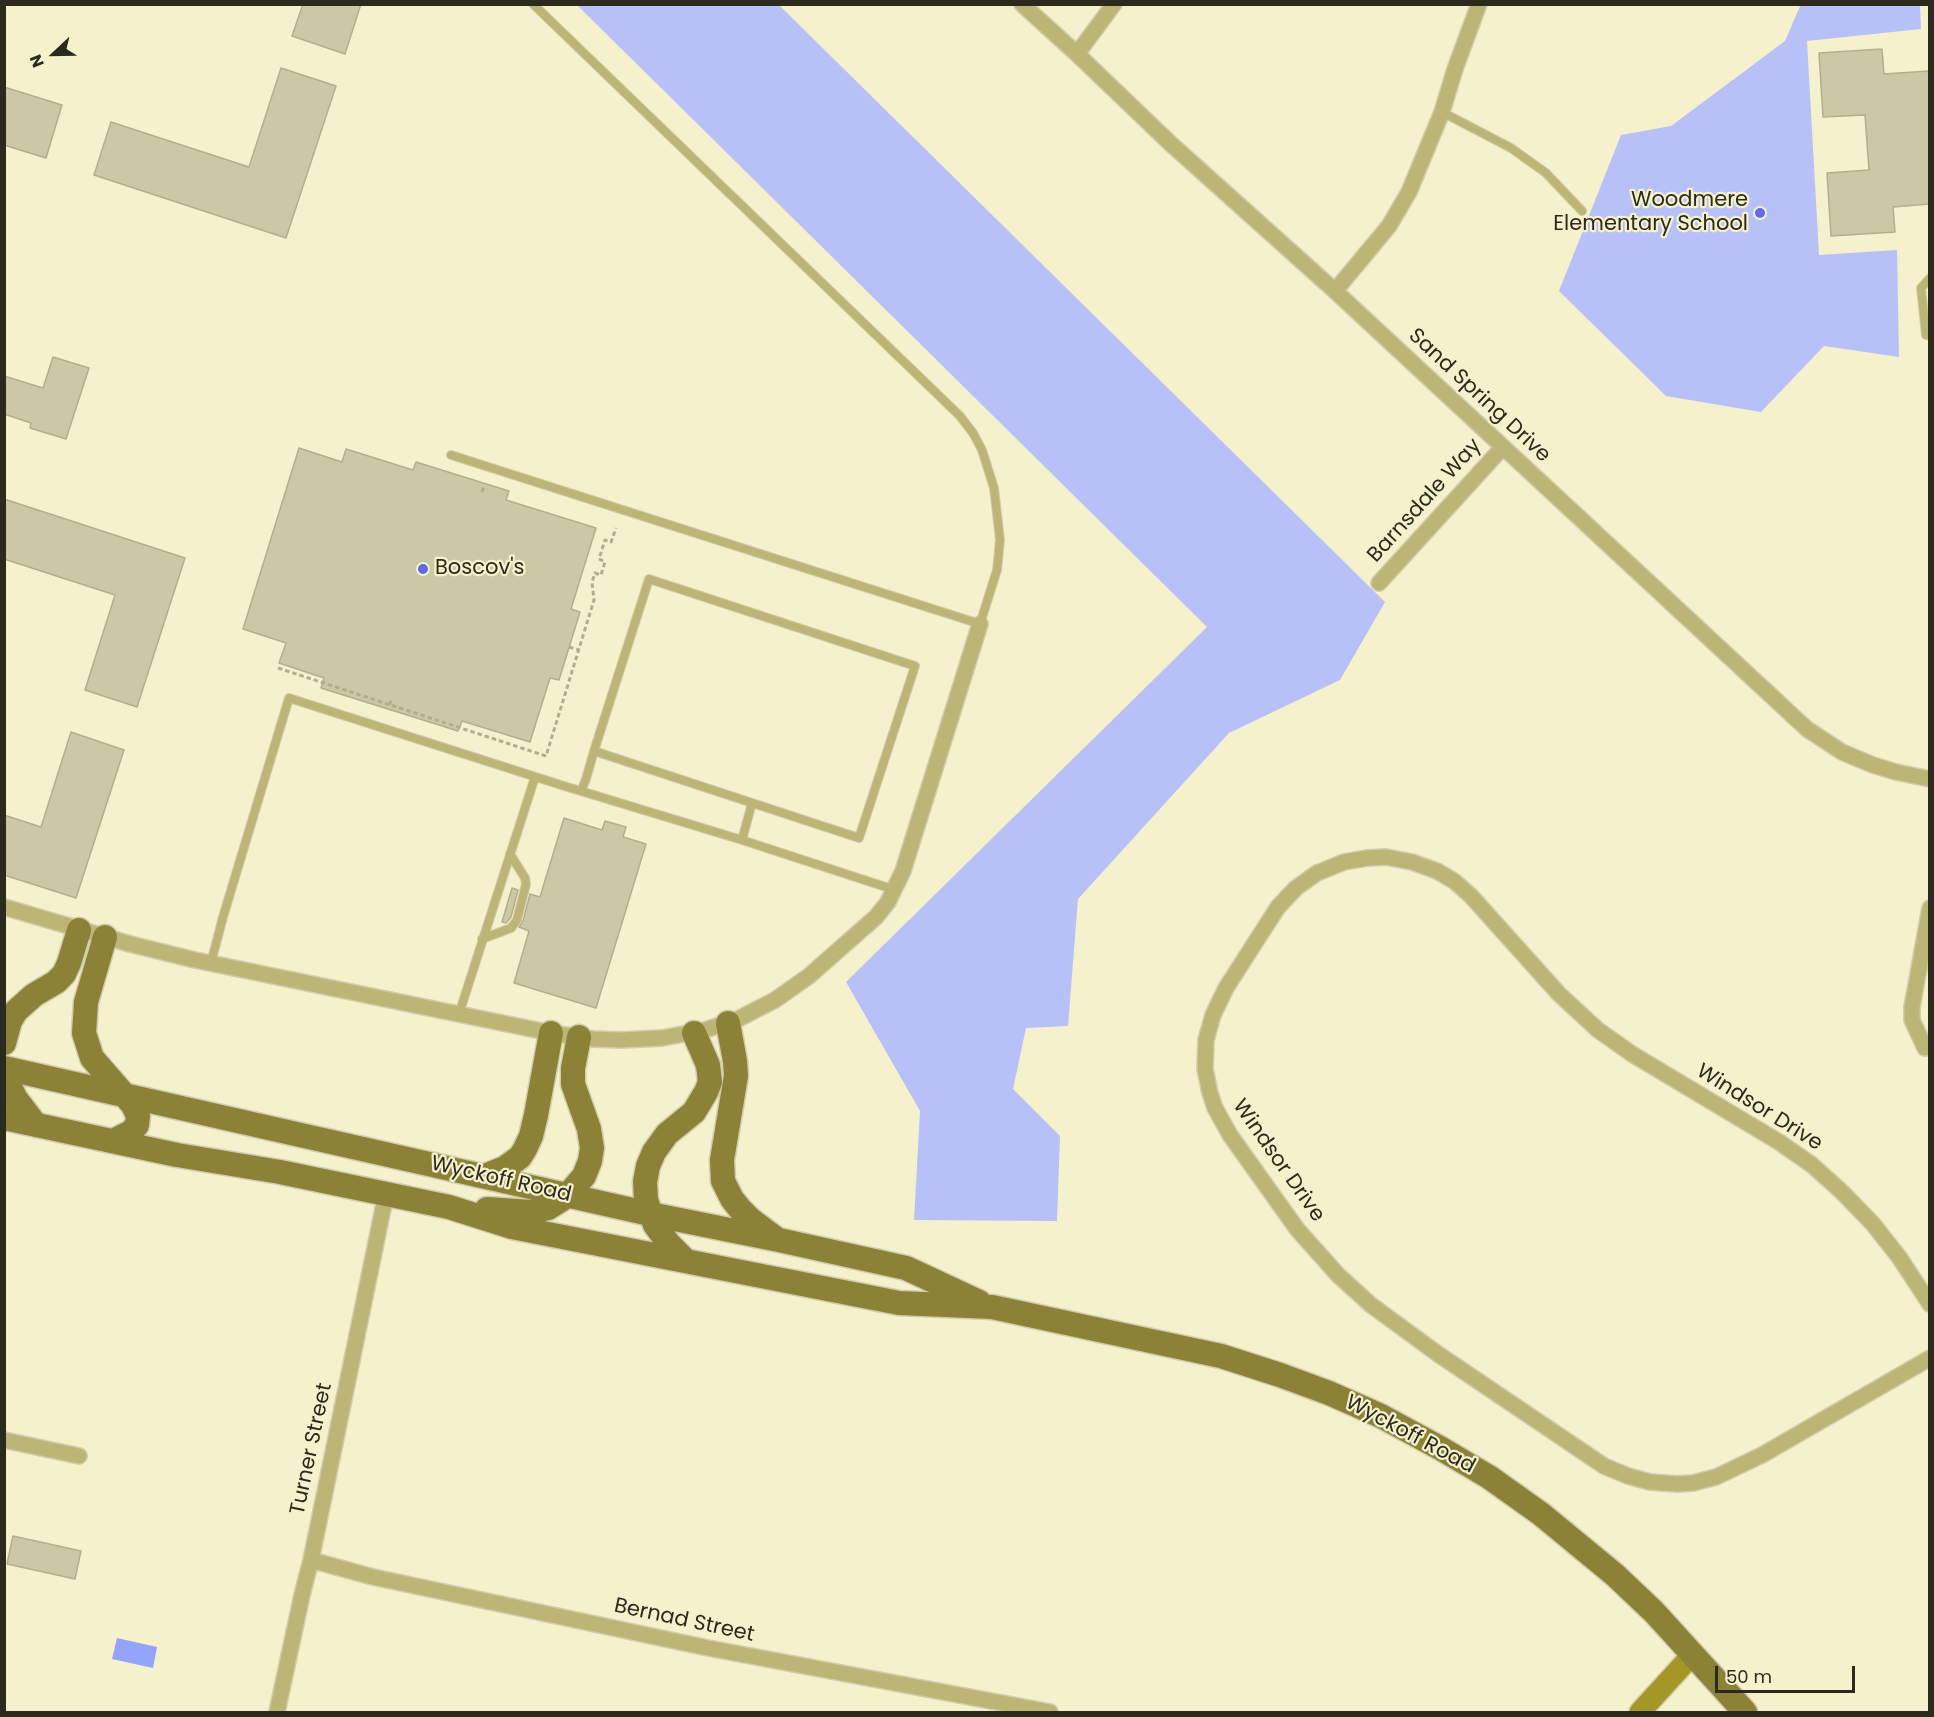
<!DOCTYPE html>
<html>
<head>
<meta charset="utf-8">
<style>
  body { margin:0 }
  #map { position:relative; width:1934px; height:1717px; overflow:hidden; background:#f5f1cd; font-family:Poppins,sans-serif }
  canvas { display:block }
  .frame { position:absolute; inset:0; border:6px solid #2b2a1c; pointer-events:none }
  .north { position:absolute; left:24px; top:24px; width:60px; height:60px; -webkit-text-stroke:4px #f5f1cd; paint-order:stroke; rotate:248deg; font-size:16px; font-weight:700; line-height:24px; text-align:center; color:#2b2a1c }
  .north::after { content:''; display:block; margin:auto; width:21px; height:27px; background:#2b2a1c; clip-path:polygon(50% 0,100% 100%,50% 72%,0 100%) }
  .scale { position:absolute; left:1715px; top:1666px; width:140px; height:27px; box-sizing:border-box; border:3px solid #2b2a1c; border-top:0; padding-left:8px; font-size:18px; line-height:21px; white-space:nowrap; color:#2b2a1c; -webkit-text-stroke:4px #f5f1cd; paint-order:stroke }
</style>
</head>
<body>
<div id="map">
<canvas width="1934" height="1717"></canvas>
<div class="frame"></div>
<div class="north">N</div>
<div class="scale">50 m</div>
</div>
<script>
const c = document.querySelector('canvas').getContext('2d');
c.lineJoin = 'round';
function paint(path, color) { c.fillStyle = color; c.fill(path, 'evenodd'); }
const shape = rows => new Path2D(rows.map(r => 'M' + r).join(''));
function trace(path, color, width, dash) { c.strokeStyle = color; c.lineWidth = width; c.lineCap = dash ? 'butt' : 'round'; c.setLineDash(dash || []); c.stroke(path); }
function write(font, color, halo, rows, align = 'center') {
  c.font = font + ' Poppins,sans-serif'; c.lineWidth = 4.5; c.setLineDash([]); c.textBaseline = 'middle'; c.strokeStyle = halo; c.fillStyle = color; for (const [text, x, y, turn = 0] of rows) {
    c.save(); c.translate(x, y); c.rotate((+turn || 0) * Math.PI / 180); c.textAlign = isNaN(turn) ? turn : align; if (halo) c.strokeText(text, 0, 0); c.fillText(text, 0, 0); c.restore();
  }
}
paint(shape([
  [1801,4,1920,5,1921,29,1807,41,1819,255,1897,250,1899,357,1824,346,1761,412,1666,396,1559,291,1621,135,1671,126,1785,41],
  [577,5,779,5,1385,602,1340,680,1229,733,1078,899,1068,1026,1026,1028,1013,1089,1060,1136,1057,1221,914,1220,920,1111,846,982,1207,627]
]), '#b7c1f7');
paint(shape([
  [117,1638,157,1647,153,1668,112,1659]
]), '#95a3fa');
const building = shape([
  [303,4,361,4,345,54,292,36,303,4],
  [1882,49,1884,74,1929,71,1929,204,1893,207,1895,232,1831,236,1827,173,1869,170,1865,115,1823,117,1819,53,1882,49],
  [281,68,336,86,286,238,94,175,111,122,249,167,281,68],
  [4,87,62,105,46,158,4,145,4,87],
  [53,357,89,368,66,439,30,428,31,423,4,414,4,376,43,388,53,357],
  [299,448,342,462,346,449,413,470,416,462,509,491,506,500,596,528,571,609,580,612,559,680,550,678,530,742,462,721,458,731,321,688,324,678,279,663,286,643,243,629,299,448],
  [4,499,185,558,137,707,85,690,115,595,4,559,4,499],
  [71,732,124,750,76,898,4,875,4,815,41,827,71,732],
  [564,818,602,830,605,821,626,827,623,837,646,844,596,1008,514,983,529,931,519,927,523,921,530,894,540,897,564,818],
  [512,888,518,890,511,917,506,923,502,922,512,888],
  [13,1536,81,1551,75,1579,7,1564,13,1536]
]);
paint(building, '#ccc8a5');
trace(building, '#b3af8c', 1.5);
const lane = shape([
  [1442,112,1511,148,1546,173,1582,211],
  [1930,278,1921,288,1926,335,1930,336],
  [451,455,980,624,997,570,1000,540,994,488,982,450,973,433,960,416,533,4],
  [581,791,586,779,594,751,649,579,915,666,859,838,594,751],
  [742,840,752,803],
  [482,939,511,928,517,920,526,884,525,878,510,854],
  [211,963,223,917,289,698,561,785,742,840,895,890],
  [459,1014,535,777]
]);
const street = shape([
  [1022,4,1077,54,1171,144,1335,291,1807,729,1842,752,1873,765,1896,772,1930,779],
  [1077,54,1114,4],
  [1335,291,1389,226,1409,192,1442,112,1455,69,1479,4],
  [1379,583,1503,447],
  [4,907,130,944,195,960,551,1033,593,1039,621,1040,662,1038,705,1030,738,1019,775,1000,809,976,876,917,888,902,903,871,980,624],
  [1925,1048,1912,1020,1912,1007,1930,908],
  [1930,1304,1899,1257,1873,1224,1842,1192,1812,1165,1779,1142,1632,1054,1598,1030,1559,994,1471,896,1454,881,1437,871,1412,862,1386,857,1367,858,1344,862,1317,873,1296,888,1278,907,1226,988,1213,1015,1206,1040,1205,1069,1210,1093,1215,1108,1230,1135,1297,1229,1338,1275,1371,1305,1438,1354,1604,1466,1628,1476,1650,1482,1677,1484,1693,1483,1716,1477,1762,1455,1930,1358],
  [4,1440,79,1456],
  [311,1560,373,1577,708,1648,1050,1712],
  [277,1712,302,1595,311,1560,386,1194]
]);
const secondary = shape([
  [1640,1712,1693,1654]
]);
const primary = shape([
  [105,937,86,1002,84,1033,92,1058,133,1105,138,1116,137,1125,131,1132,113,1141],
  [728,1023,735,1061,736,1076,722,1160,723,1181,732,1199,740,1209,750,1219,774,1237],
  [4,1043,10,1021,16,1011,34,995,56,982,64,974,69,963,79,930],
  [4,1068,650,1214,779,1240,906,1268,979,1302],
  [4,1071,6,1079,16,1099,36,1125],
  [4,1118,177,1155,280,1172,449,1207,512,1227,899,1303,992,1307,1221,1356,1280,1375,1329,1393,1381,1416,1440,1448,1489,1477,1541,1514,1615,1575,1654,1612,1745,1712],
  [485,1176,505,1168,520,1157,525,1149,531,1136,536,1115,551,1033],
  [487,1209,531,1212,548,1208,567,1196,584,1176,590,1161,592,1148,589,1129,573,1084,573,1068,579,1037],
  [685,1260,669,1244,655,1225,646,1200,645,1182,648,1166,654,1152,667,1134,694,1112,706,1092,710,1082,708,1065,694,1033]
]);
trace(lane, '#d1cdad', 10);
trace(street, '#d1cdad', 18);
trace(secondary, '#d1cdad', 24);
trace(primary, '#d1cdad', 27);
trace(shape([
  [482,492,484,486],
  [569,647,579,650],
  [278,668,546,756,594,600,592,582,595,573,601,575,605,562,599,559,605,540,611,542,616,528],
  [390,705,391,699]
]), '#b0ad91', 3, [4.5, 3]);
trace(lane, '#bdb575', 8);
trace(street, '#bdb575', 15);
trace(secondary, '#a59727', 21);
trace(primary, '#8b8238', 24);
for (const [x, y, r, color] of [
  [1760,213,6,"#616ae3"],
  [423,569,6,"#616ae3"]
]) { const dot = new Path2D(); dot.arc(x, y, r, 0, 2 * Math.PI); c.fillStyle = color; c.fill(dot); trace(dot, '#f5f1cd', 2); }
write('21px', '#2b2a1c', '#f5f1cd', [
  ["Woodmere",1748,201],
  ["Elementary School",1748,225],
  ["Boscov's",435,569,"left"]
], 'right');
write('21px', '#2b2a1c', '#f5f1cd', [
  ["Sand Spring Drive",1479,396,43],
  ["Barnsdale Way",1425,501,-48],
  ["Windsor Drive",1759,1108,32],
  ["Windsor Drive",1278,1161,55],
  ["Wyckoff Road",501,1180,13],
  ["Wyckoff Road",1410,1435,28],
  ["Turner Street",312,1449,-78],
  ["Bernad Street",684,1621,12]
]);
</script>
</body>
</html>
